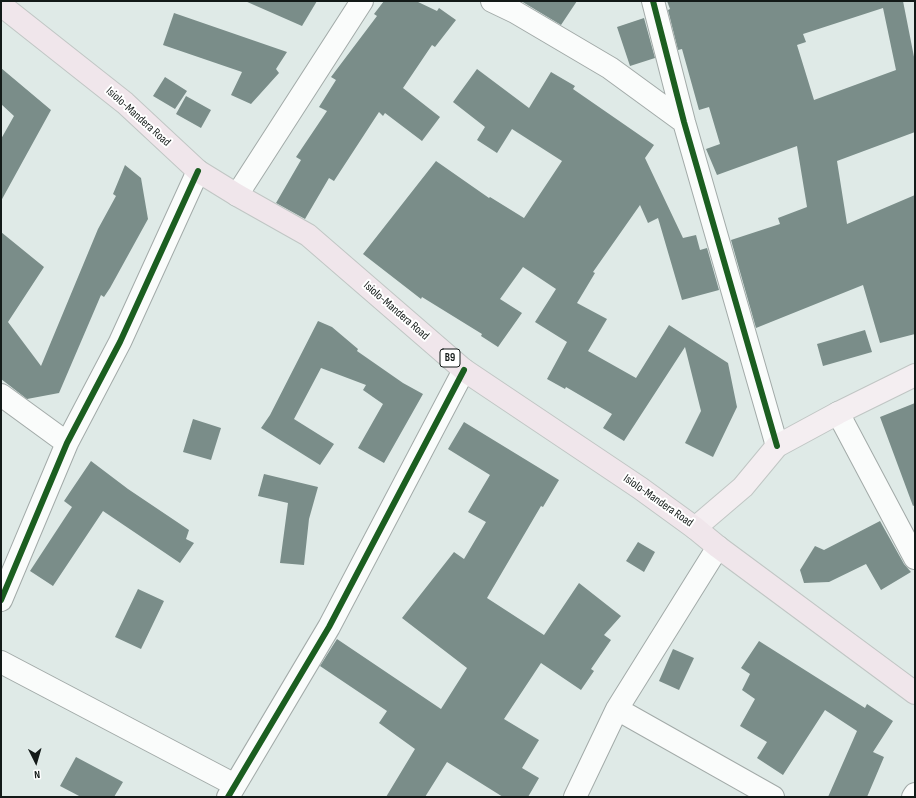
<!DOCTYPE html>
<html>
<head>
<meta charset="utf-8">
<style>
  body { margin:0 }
  #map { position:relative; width:916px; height:798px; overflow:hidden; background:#dfeae7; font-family:"Sofia Sans Condensed",sans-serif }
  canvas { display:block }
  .frame { position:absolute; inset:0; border:2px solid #131a18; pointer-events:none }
  .north { position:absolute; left:16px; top:742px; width:40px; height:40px; -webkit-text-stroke:3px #fff; paint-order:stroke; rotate:175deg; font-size:11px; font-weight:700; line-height:16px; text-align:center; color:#131a18 }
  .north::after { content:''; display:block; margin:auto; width:14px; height:18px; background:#131a18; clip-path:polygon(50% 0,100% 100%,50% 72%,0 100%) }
</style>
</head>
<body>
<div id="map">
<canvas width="916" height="798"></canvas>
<div class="frame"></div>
<div class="north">N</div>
</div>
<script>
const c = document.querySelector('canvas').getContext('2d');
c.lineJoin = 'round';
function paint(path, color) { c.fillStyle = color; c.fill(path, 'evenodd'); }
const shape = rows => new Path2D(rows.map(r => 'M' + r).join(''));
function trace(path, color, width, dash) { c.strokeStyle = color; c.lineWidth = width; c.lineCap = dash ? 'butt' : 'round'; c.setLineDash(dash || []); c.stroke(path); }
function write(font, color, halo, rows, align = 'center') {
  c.font = font + ' "Sofia Sans Condensed",sans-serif'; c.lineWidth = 4; c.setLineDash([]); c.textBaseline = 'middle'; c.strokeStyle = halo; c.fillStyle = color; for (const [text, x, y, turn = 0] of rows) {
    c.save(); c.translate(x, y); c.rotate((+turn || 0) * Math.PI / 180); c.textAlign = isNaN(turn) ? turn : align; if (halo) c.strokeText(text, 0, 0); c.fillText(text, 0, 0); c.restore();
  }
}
paint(shape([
  [245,1,317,1,302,26],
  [384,1,416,1,437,11,439,8,456,20,435,47,432,45,403,88,440,117,422,141,385,113,383,116,379,112,334,181,329,178,305,219,276,203,301,160,296,157,327,111,319,107,336,80,331,77,377,16,374,14],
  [521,1,577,1,561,25],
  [667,1,903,1,915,62,915,132,837,161,847,224,915,195,915,334,880,343,863,285,756,328,731,240,780,224,778,218,807,207,797,146,717,175,706,149,720,144,709,107,699,110,682,49,678,50,668,10,670,9],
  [883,8,896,70,814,100,797,45,806,42,803,34],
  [174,13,287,52,276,69,279,73,251,104,231,95,242,72,163,45],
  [644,18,655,58,630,66,617,27],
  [1,68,51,110,1,201,1,139,14,116,1,104],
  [477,69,529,108,551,72,575,86,573,89,654,145,645,158,683,238,696,235,700,250,707,248,719,290,682,300,658,218,648,223,640,205,593,272,595,273,577,303,607,319,588,351,636,378,669,325,728,363,737,407,713,457,685,443,701,411,685,347,624,441,603,428,612,414,566,387,565,389,547,379,567,342,535,322,556,289,523,267,500,299,522,313,498,347,481,336,482,334,422,297,421,299,363,254,436,161,489,198,490,197,524,218,562,161,512,129,497,153,477,140,485,127,453,102],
  [165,77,187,91,175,109,153,96],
  [186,96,211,110,201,128,176,114],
  [125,165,141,178,148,219,110,288,104,297,101,295,59,393,27,399,1,379,1,232,44,267,8,322,41,366,98,229,116,196,113,194],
  [318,321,332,327,358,349,357,351,403,383,423,394,384,463,358,448,383,404,363,390,366,385,321,368,294,419,334,444,320,465,261,428,270,415],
  [865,330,872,352,823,366,817,344],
  [915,403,915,505,913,506,880,417],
  [193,419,221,428,211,460,183,452],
  [464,422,559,480,543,507,541,506,487,598,544,635,579,583,621,616,604,635,611,640,591,669,594,671,581,690,541,663,504,719,539,740,522,768,539,778,528,797,503,797,447,762,425,797,386,797,415,749,379,723,387,711,320,666,337,639,441,709,467,668,402,618,454,552,464,559,486,522,468,512,490,475,448,449],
  [91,461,128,489,189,530,186,539,194,543,180,563,103,511,53,586,30,571,72,507,64,501],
  [264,474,318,487,309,519,304,565,280,563,288,503,258,496],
  [880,521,904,564,911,572,881,590,866,564,829,582,804,583,800,570,815,546,824,550],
  [638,542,655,552,644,572,626,561],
  [138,589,164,601,141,649,115,637],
  [759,641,865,708,867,704,893,721,873,752,884,757,867,797,828,797,857,731,825,710,783,775,757,758,767,742,740,726,755,699,742,690,750,674,741,668],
  [673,649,694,658,679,690,659,681],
  [76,757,123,782,114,797,81,797,60,786]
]), '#7a8d89');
const minor = shape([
  [492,1,515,12,610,68,684,122],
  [653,1,684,122,777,446],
  [237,195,362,1],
  [1,395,67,443],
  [838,413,915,558],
  [1,600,67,443,120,342,198,171],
  [1,662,235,785],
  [617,709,773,797],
  [228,797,329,627,464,370],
  [575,797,617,709,718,547],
  [913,797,915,794]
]);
const major = shape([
  [695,528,743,487,777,446,838,413,915,375]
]);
const highway = shape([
  [1,5,125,103,198,171,237,195,308,235,464,370,640,488,695,528,718,547,915,693]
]);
trace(minor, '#a2aaa8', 24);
trace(major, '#c0c6c4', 24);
trace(highway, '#c0c6c4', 24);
trace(minor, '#fafcfb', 22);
trace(major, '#f4eef1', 22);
trace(highway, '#f0e6eb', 22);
trace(shape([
  [653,1,684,122,777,446],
  [1,600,67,443,120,342,198,171],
  [228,797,329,627,464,370]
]), '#1b5e20', 6);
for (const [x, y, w] of [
  [450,358,20]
]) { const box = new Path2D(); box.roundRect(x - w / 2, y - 9, w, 18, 3); c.fillStyle = '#fff'; c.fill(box); trace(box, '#131a18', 1); }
write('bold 11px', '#131a18', null, [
  ["B9",450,358]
]);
write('12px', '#131a18', '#fff', [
  ["Isiolo-Mandera Road",138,117,42],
  ["Isiolo-Mandera Road",396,311,41],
  ["Isiolo-Mandera Road",658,501,35]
]);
</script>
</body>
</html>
